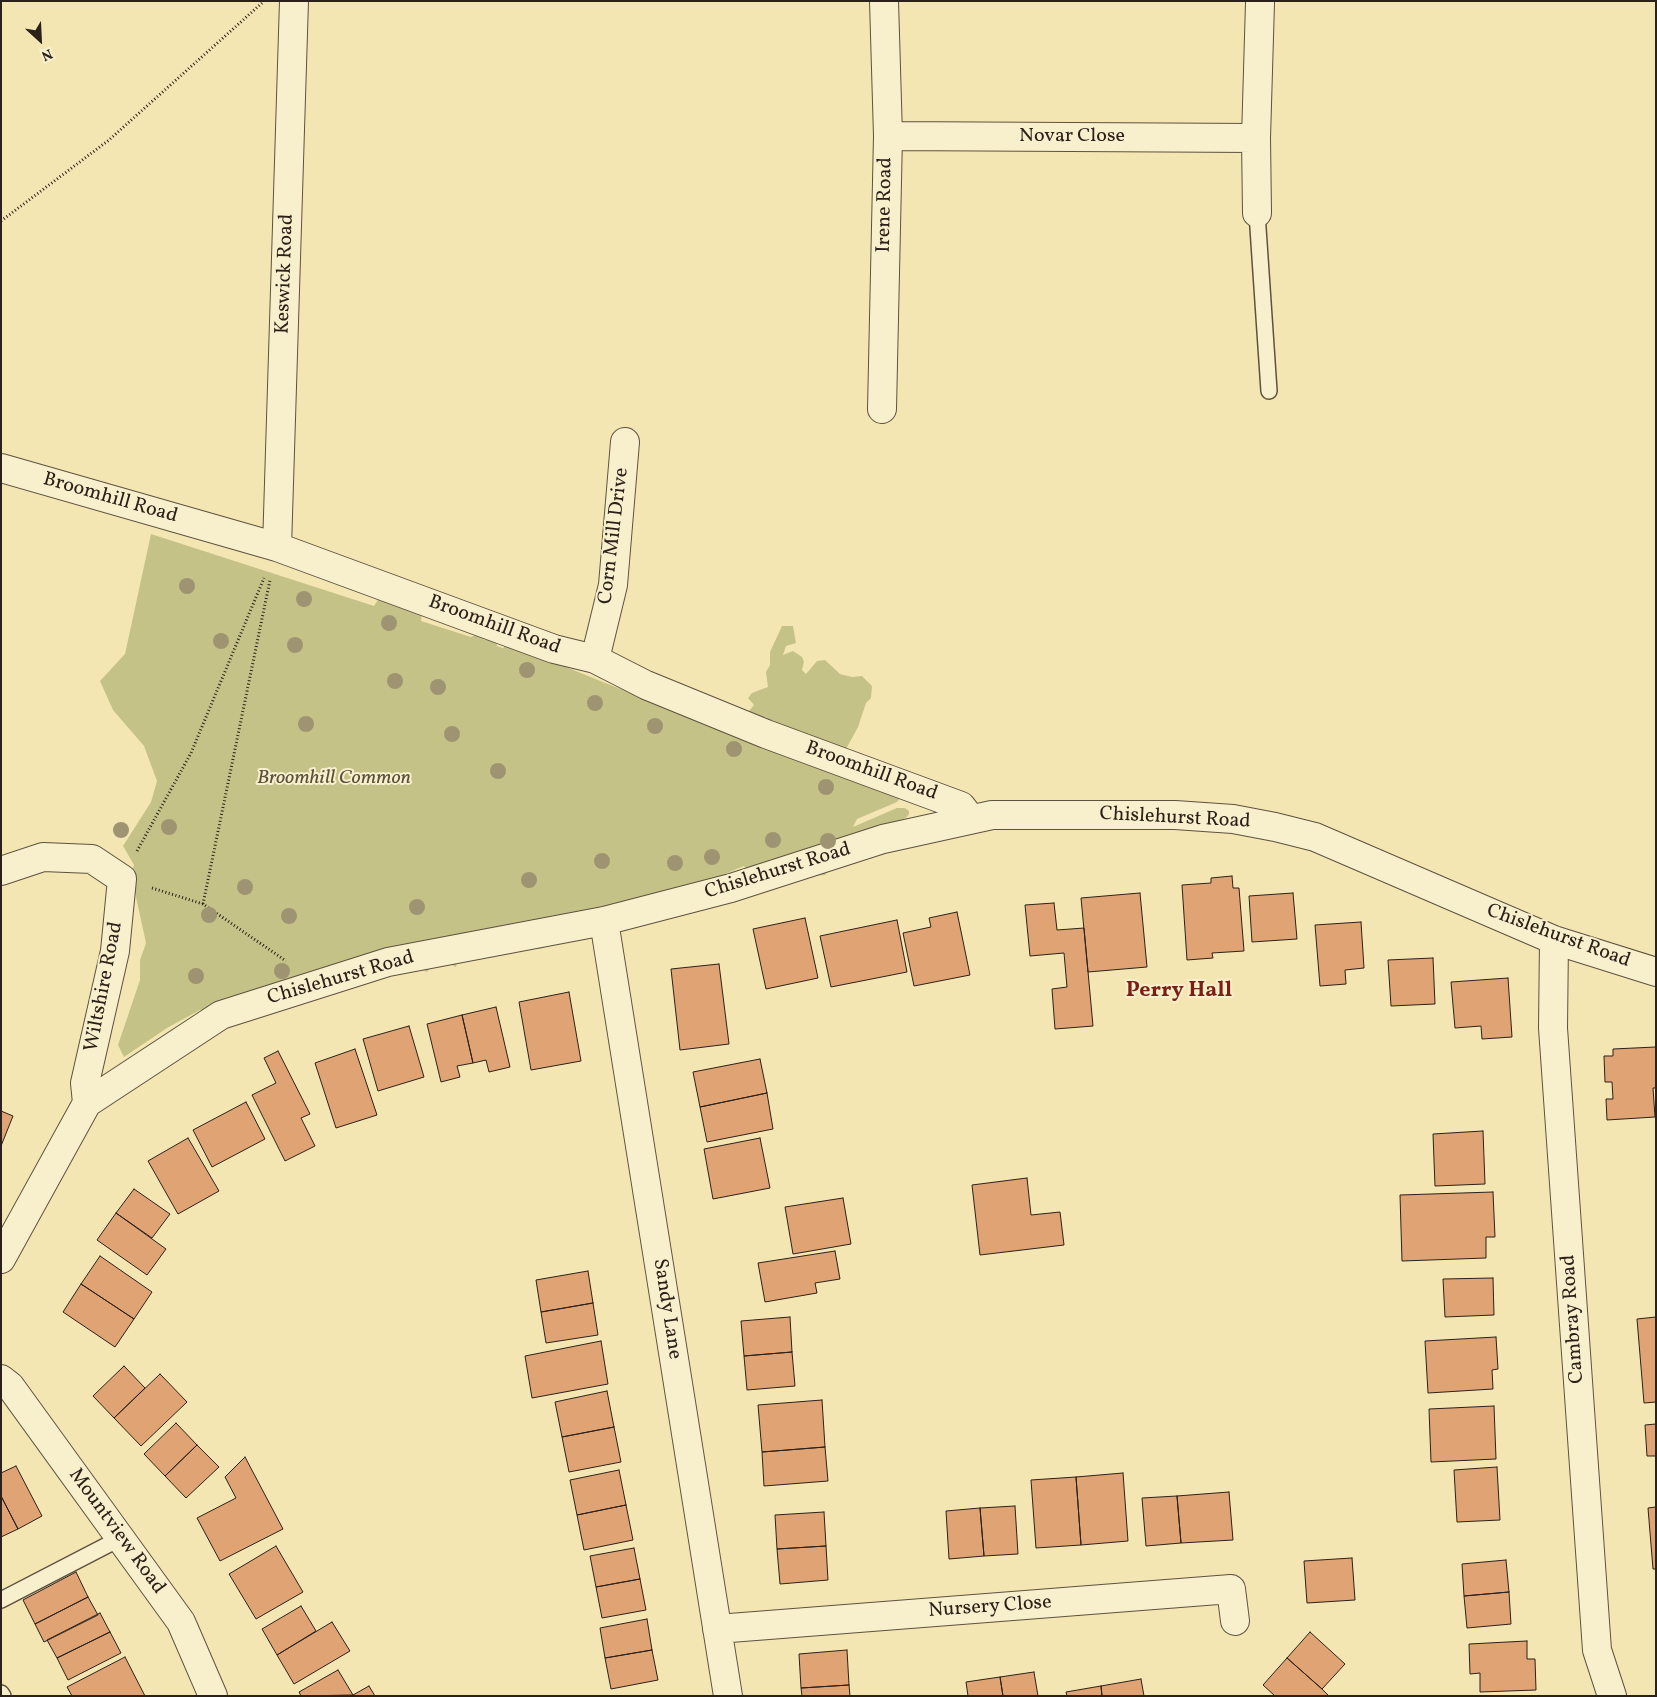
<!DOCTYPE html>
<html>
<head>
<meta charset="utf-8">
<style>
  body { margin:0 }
  #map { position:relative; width:1657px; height:1697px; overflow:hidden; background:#f4e6b2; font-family:Vollkorn,serif }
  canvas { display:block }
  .frame { position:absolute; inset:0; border:2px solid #2b211a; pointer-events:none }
  .north { position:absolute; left:15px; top:15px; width:50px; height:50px; -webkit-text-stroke:4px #f8efcd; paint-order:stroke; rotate:155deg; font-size:14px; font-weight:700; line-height:20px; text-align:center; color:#2b211a }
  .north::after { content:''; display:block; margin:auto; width:18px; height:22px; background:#2b211a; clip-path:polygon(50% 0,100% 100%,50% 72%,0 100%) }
</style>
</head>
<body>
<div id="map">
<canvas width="1657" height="1697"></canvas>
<div class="frame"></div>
<div class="north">N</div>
</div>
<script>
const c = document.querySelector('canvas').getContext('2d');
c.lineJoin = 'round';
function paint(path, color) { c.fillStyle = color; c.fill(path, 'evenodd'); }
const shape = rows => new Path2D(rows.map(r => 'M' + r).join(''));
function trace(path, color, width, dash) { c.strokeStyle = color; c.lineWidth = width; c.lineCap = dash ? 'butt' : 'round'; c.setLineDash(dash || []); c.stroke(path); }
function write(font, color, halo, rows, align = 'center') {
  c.font = font + ' Vollkorn,serif'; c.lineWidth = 4; c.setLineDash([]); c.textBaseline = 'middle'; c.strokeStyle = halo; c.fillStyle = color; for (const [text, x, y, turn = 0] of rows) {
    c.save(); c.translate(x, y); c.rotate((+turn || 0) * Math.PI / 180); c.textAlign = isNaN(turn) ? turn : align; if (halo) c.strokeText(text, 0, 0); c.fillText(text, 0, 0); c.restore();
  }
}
paint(shape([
  [151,534,374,606,379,598,422,613,421,621,471,637,476,635,485,640,495,639,497,646,503,648,505,646,561,665,635,695,774,725,766,717,756,717,748,712,754,705,748,698,752,693,768,687,766,672,770,665,770,652,782,626,793,626,796,643,786,646,783,655,793,651,802,657,804,662,802,670,806,674,817,661,825,660,840,674,852,677,862,676,872,686,871,698,866,703,858,727,846,749,902,795,897,802,857,819,853,827,897,808,905,808,909,811,909,814,906,818,848,839,836,862,825,875,785,877,749,872,744,866,654,904,547,941,543,948,539,949,524,940,457,962,456,967,444,961,435,962,427,972,418,968,200,1010,167,1028,124,1057,118,1045,140,980,140,960,146,943,131,874,134,865,123,846,151,802,157,781,144,746,113,710,100,681,125,654]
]), '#c4c287');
const building = shape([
  [1232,876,1233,888,1239,888,1244,951,1212,953,1213,958,1187,960,1182,885,1211,883,1211,878,1232,876],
  [1140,893,1147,967,1088,972,1081,898,1140,893],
  [1293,893,1297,939,1252,942,1249,896,1293,893],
  [1054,903,1057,930,1084,928,1093,1026,1055,1029,1052,989,1067,987,1064,953,1030,956,1025,905,1054,903],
  [957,912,970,975,914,986,903,933,931,927,929,918,957,912],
  [805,918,818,978,766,989,753,929,805,918],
  [897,920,907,972,831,987,820,936,897,920],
  [1361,922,1364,968,1345,970,1346,984,1320,986,1315,925,1361,922],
  [1433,958,1435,1004,1391,1006,1388,960,1433,958],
  [719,964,729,1044,680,1050,671,969,719,964],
  [1508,978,1512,1037,1482,1039,1481,1026,1455,1028,1451,982,1508,978],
  [569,992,581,1061,531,1070,519,1002,569,992],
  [496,1007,510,1067,489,1072,486,1060,473,1063,462,1015,496,1007],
  [462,1015,473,1063,457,1066,460,1077,441,1082,427,1024,462,1015],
  [409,1026,424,1077,378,1091,363,1039,409,1026],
  [1656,1047,1656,1088,1653,1088,1655,1117,1607,1120,1606,1099,1613,1099,1612,1082,1605,1082,1604,1056,1613,1056,1613,1049,1656,1047],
  [355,1049,377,1115,336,1128,315,1063,355,1049],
  [278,1051,310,1114,301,1118,315,1146,285,1161,252,1095,276,1083,264,1058,278,1051],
  [760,1059,767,1093,700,1107,693,1072,760,1059],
  [767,1093,773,1129,707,1142,700,1107,767,1093],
  [246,1102,265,1139,212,1167,193,1130,246,1102],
  [1,1111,13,1116,1,1146,1,1111],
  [1483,1131,1485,1184,1435,1186,1433,1134,1483,1131],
  [188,1138,219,1191,178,1214,148,1161,188,1138],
  [760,1138,770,1188,713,1199,704,1149,760,1138],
  [1027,1178,1031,1215,1060,1212,1064,1245,980,1255,972,1185,1027,1178],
  [134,1189,170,1214,152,1238,116,1213,134,1189],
  [1493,1192,1495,1237,1486,1237,1486,1258,1402,1261,1400,1195,1493,1192],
  [843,1198,851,1244,793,1254,785,1207,843,1198],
  [116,1213,166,1249,147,1275,97,1240,116,1213],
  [835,1251,840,1279,815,1283,817,1293,765,1302,758,1263,835,1251],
  [100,1256,152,1292,134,1319,81,1284,100,1256],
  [588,1271,593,1303,541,1312,536,1280,588,1271],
  [1493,1278,1494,1315,1445,1317,1443,1279,1493,1278],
  [81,1284,134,1319,115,1347,63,1312,81,1284],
  [593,1303,598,1335,546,1343,541,1312,593,1303],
  [790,1317,792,1352,744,1356,741,1321,790,1317],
  [1656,1317,1656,1402,1644,1403,1637,1319,1656,1317],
  [1496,1337,1498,1369,1492,1370,1493,1389,1428,1393,1425,1341,1496,1337],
  [601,1341,608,1384,532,1398,525,1356,601,1341],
  [792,1352,795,1386,747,1390,744,1356,792,1352],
  [124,1366,145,1388,114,1418,93,1396,124,1366],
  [160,1374,187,1402,141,1446,114,1418,160,1374],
  [607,1391,614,1427,562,1437,555,1402,607,1391],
  [822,1400,825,1447,762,1452,758,1405,822,1400],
  [1494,1406,1496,1459,1431,1462,1429,1409,1494,1406],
  [176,1423,197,1445,165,1476,144,1454,176,1423],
  [1656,1424,1656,1456,1647,1456,1645,1425,1656,1424],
  [614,1427,621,1462,569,1472,562,1437,614,1427],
  [197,1445,219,1467,186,1498,165,1476,197,1445],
  [825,1447,828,1481,764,1486,762,1452,825,1447],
  [245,1457,283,1529,220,1561,197,1518,236,1498,225,1477,245,1457],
  [16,1466,42,1516,18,1529,1,1496,1,1473,16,1466],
  [1497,1467,1500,1520,1457,1522,1454,1470,1497,1467],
  [619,1470,626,1505,577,1515,570,1480,619,1470],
  [1123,1473,1128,1541,1081,1545,1076,1477,1123,1473],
  [1076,1477,1081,1545,1036,1548,1031,1480,1076,1477],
  [1229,1492,1233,1540,1181,1543,1177,1496,1229,1492],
  [1,1496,18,1529,1,1537,1,1496],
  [1177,1496,1181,1543,1146,1546,1142,1498,1177,1496],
  [626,1505,633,1540,584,1550,577,1515,626,1505],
  [1015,1506,1018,1554,984,1556,980,1508,1015,1506],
  [1656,1507,1656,1569,1653,1569,1648,1508,1656,1507],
  [980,1508,984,1556,949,1559,946,1511,980,1508],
  [824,1512,826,1546,777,1549,775,1515,824,1512],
  [276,1546,303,1592,256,1619,229,1574,276,1546],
  [826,1546,828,1580,780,1584,777,1549,826,1546],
  [634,1548,640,1579,596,1587,590,1556,634,1548],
  [1352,1558,1355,1600,1307,1603,1304,1561,1352,1558],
  [1506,1560,1509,1592,1464,1596,1462,1564,1506,1560],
  [76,1572,88,1597,35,1624,23,1600,76,1572],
  [640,1579,646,1610,602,1618,596,1587,640,1579],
  [1509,1592,1511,1624,1467,1628,1464,1596,1509,1592],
  [88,1597,98,1615,44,1642,35,1624,88,1597],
  [301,1606,316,1631,277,1655,262,1629,301,1606],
  [100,1613,110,1632,57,1658,47,1640,100,1613],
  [647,1619,652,1650,605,1658,600,1628,647,1619],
  [332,1622,350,1651,294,1684,277,1655,332,1622],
  [110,1632,121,1653,68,1680,57,1658,110,1632],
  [1310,1632,1345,1664,1322,1689,1287,1658,1310,1632],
  [1527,1641,1527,1659,1535,1659,1536,1690,1480,1692,1480,1673,1470,1674,1469,1644,1527,1641],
  [652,1650,658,1680,611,1689,605,1658,652,1650],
  [847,1650,849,1685,801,1688,799,1654,847,1650],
  [125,1657,145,1696,72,1696,67,1687,125,1657],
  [1287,1658,1322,1689,1329,1696,1275,1696,1263,1685,1287,1658],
  [338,1670,353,1695,301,1696,299,1692,338,1670],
  [1034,1672,1038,1696,1003,1696,1000,1677,1034,1672],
  [1000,1677,1003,1696,968,1696,966,1682,1000,1677],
  [1141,1679,1144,1696,1102,1696,1101,1686,1141,1679],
  [849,1685,850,1696,802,1696,801,1688,849,1685],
  [369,1686,375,1696,352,1696,353,1695,369,1686],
  [1101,1686,1102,1696,1067,1696,1066,1692,1101,1686]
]);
paint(building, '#dfa374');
trace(building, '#2b211a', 1);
const lane = shape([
  [1257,213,1269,391],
  [1,1600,119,1539],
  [1,1693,3,1696]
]);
const street = shape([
  [888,136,1256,138,1257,213],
  [1256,138,1260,3],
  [882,409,888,136,884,1],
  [1,468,277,547,554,649,595,659,646,685,766,734,961,806,971,819],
  [277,547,294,1],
  [595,659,613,585,625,442],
  [1,871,43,857,92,859,122,879,115,951,85,1083,87,1103],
  [604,921,728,1696],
  [1554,940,1553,1028,1597,1650,1612,1696],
  [1,1259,87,1103,221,1015,388,962,604,921,731,888,883,839,992,815,1175,815,1233,819,1275,827,1315,837,1554,940,1656,972],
  [1,1379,10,1386,181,1622,213,1696],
  [717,1629,1231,1589,1235,1621]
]);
trace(lane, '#5d5240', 18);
trace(street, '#5d5240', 30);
trace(shape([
  [1,221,109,140,262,3],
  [137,851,191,753,264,578],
  [152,888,203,904,286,961],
  [203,904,270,580]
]), '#2b211a', 3, [1, 2.5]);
trace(lane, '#f8efcd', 15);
trace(street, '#f8efcd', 28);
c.fillStyle = '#9f9471';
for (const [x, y] of [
  [187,586],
  [304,599],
  [389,623],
  [221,641],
  [295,645],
  [527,670],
  [395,681],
  [438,687],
  [595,703],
  [306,724],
  [655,726],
  [452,734],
  [734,749],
  [498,771],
  [826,787],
  [169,827],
  [121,830],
  [773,840],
  [828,841],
  [712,857],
  [602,861],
  [675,863],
  [529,880],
  [245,887],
  [417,907],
  [209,915],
  [289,916],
  [282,971],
  [196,976]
]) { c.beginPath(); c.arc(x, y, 8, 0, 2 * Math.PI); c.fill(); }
write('20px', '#2b211a', '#f8efcd', [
  ["Novar Close",1072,137],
  ["Irene Road",886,205,-89],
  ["Keswick Road",286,274,-88],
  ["Broomhill Road",110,499,16],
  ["Corn Mill Drive",615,536,-83],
  ["Broomhill Road",494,626,20],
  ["Broomhill Road",871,772,20],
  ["Chislehurst Road",1175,819,3],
  ["Chislehurst Road",778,872,-17],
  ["Chislehurst Road",1558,937,20],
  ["Chislehurst Road",341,979,-16],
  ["Wiltshire Road",105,987,-79],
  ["Sandy Lane",666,1309,81],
  ["Cambray Road",1574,1319,-94],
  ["Mountview Road",116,1532,54],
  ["Nursery Close",990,1608,-4]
]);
write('italic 20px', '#59513b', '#f8efcd', [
  ["Broomhill Common",334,779]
]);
write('bold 22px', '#7a1f14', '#f8efcd', [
  ["Perry Hall",1179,992]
]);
</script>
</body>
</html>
